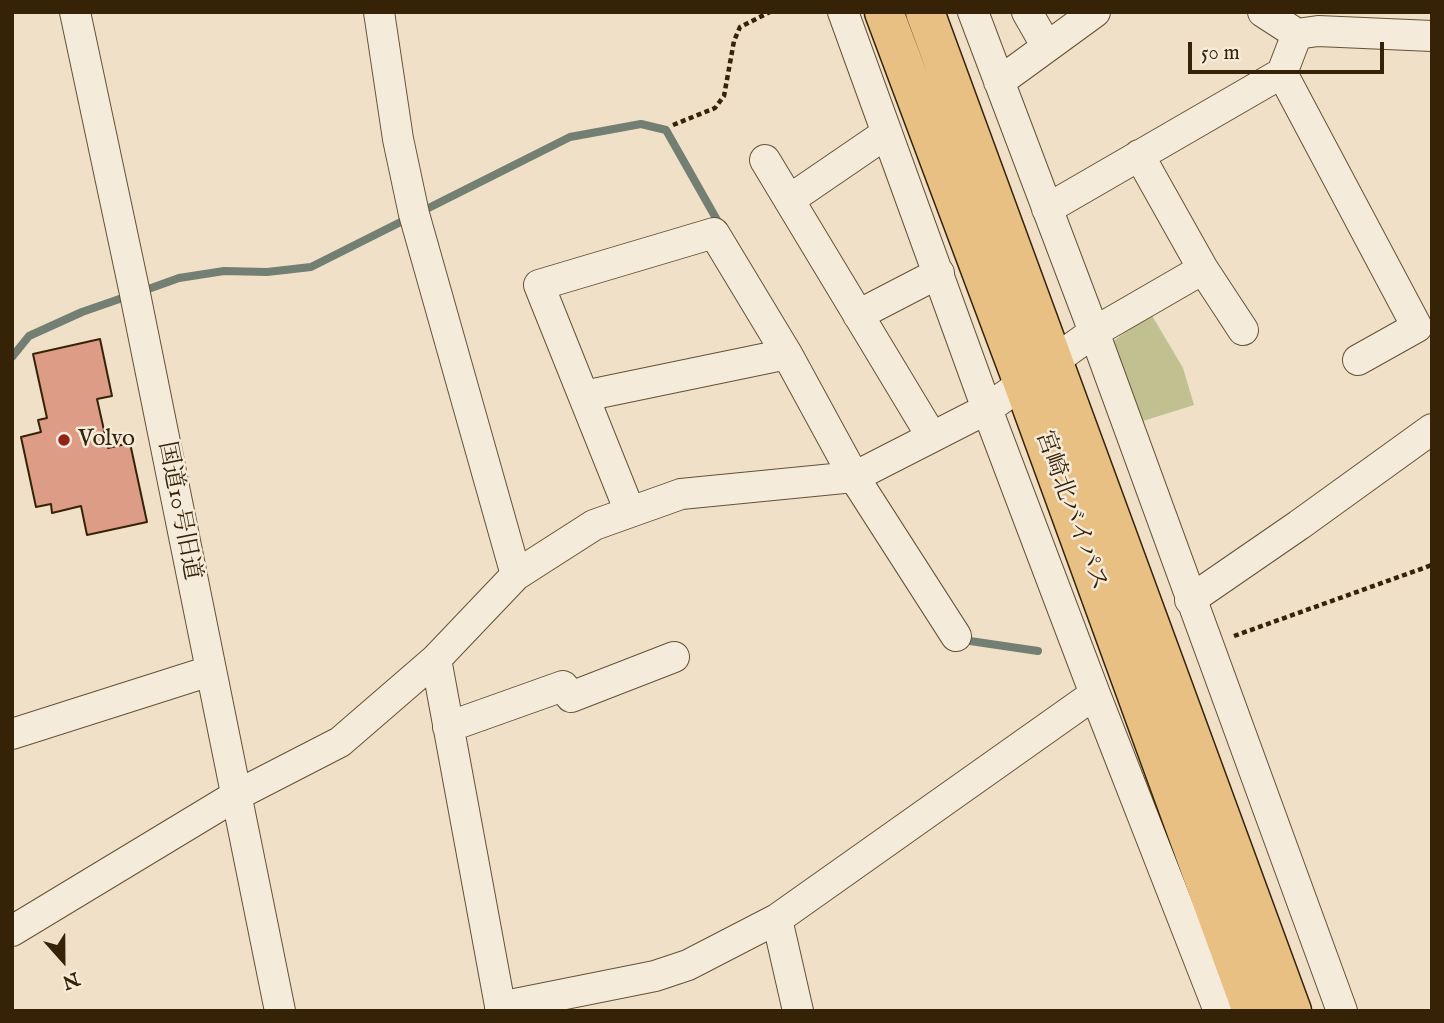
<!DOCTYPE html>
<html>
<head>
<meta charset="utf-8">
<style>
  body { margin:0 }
  #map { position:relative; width:1444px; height:1023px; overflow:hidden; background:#efe0c7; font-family:"IM FELL English",serif }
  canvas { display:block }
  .frame { position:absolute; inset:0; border:14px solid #362307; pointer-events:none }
  .north { position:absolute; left:28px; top:925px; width:70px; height:70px; -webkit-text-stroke:5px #f5ebdb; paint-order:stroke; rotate:159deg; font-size:19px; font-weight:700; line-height:28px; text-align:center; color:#362307 }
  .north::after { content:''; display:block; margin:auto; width:24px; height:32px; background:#362307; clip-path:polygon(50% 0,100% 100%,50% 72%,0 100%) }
  .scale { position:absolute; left:1188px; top:42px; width:196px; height:32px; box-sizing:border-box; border:4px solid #362307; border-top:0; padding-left:9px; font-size:21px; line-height:24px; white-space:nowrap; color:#362307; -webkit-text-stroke:5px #f5ebdb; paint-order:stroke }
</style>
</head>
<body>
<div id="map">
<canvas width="1444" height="1023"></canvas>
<div class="frame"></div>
<div class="north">N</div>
<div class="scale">50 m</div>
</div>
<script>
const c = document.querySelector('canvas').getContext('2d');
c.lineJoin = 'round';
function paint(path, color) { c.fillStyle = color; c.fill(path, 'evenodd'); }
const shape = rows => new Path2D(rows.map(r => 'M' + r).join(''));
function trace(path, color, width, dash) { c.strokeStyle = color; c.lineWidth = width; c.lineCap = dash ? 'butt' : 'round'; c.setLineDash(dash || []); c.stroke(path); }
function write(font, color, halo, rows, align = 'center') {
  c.font = font + ' "IM FELL English","Noto Serif JP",serif'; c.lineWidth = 5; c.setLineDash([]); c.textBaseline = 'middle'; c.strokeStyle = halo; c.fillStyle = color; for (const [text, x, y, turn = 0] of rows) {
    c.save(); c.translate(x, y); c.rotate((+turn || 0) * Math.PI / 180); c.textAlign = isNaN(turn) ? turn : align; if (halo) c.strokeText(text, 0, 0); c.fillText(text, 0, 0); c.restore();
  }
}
paint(shape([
  [1151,314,1183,368,1194,405,1143,421,1112,342]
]), '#c1c091');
trace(shape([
  [140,292,179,278,224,271,267,272,311,267,570,137,641,124,666,130,721,227],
  [12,357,29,336,82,312,128,296],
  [966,634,970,641,1038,651]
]), '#727f72', 8);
const building = shape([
  [100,339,112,396,97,399,108,448,130,443,147,522,87,535,81,506,52,513,51,504,36,507,21,437,41,432,38,420,47,418,33,354,100,339]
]);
paint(building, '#dd9c86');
trace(building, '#362307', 2);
const minor = shape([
  [75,12,134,289,280,1011],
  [379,12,398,139,414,214,516,575],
  [843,12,987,409,1095,694,1219,1011],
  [973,12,1094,332,1342,1011],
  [1027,12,1047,47],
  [1263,12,1297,34],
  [1282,73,1417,327,1358,360],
  [999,82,1095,12],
  [1139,155,1203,269,1243,330],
  [765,160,932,437],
  [789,200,887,133],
  [1047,209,1282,73,1297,34,1318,31,1432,36],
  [858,315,939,273],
  [584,396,787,354],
  [630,512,539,285,714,233,787,354,854,477,956,636],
  [1190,600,1299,525,1432,429],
  [436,659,501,1011],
  [448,727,563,686,571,697,674,657],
  [12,734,210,671],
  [777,919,798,1011],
  [12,931,237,795,340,742,436,659,516,575,594,525,681,494,854,477,987,409,1094,332,1203,269],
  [500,1007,655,976,688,965,777,919,1095,694]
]);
const highway = shape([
  [884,12,1023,383,1252,1011],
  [925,12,1292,1011]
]);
trace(minor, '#645237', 32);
trace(highway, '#362307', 41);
trace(shape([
  [673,125,715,108,724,96,734,41,740,27,770,12],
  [1234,636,1432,565]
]), '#362307', 4.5, [5, 3.5]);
trace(minor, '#f5ebdb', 30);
trace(highway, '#e8c084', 38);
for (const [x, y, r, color] of [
  [64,440,7,"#8f2418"]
]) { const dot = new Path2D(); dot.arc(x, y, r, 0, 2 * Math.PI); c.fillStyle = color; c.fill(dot); trace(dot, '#f5ebdb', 2.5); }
write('24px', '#362307', '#f5ebdb', [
  ["Volvo",78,440]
], 'left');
write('24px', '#362307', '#f5ebdb', [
  ["国道10号旧道",178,511,79],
  ["宮崎北バイパス",1070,511,70]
]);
</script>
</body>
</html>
